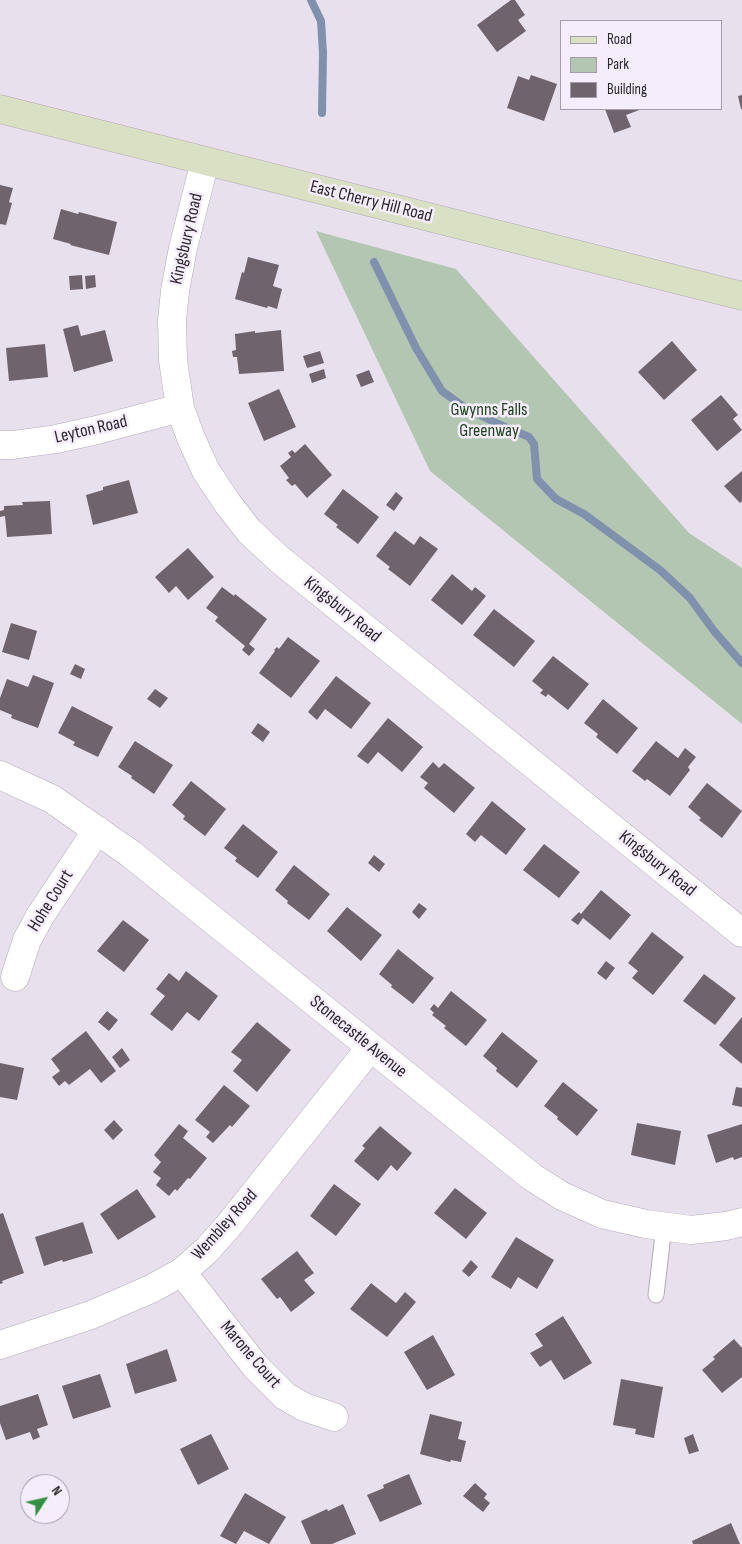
<!DOCTYPE html>
<html>
<head>
<meta charset="utf-8">
<style>
  body { margin:0 }
  #map { position:relative; width:742px; height:1544px; overflow:hidden; background:#e9e0ee; font-family:"Sofia Sans Condensed",sans-serif }
  canvas { display:block }
  .legend { position:absolute; left:560px; top:20px; width:162px; height:90px; box-sizing:border-box; background:#f6edfc; border:1px solid #a49da9; margin:0; padding:6px 9px; list-style:none; font-size:15px; color:#2a262c }
  .legend li { display:flex; align-items:center; gap:10px; height:25px }
  .legend b { width:25px; border:1px solid #a49da9 }
  .north { position:absolute; left:20px; top:1474px; width:50px; height:50px; box-sizing:border-box; background:#f6edfc; border:1px solid #a49da9; border-radius:50%; rotate:55deg; font-size:14px; font-weight:700; line-height:20px; text-align:center; color:#2a262c }
  .north::after { content:''; display:block; margin:auto; width:18px; height:22px; background:#339143; clip-path:polygon(50% 0,100% 100%,50% 72%,0 100%) }
</style>
</head>
<body>
<div id="map">
<canvas width="742" height="1544"></canvas>
<ul class="legend">
<li><b style="height:6px;background:#d9e0c3"></b>Road</li>
<li><b style="height:14px;background:#b3c6b2"></b>Park</li>
<li><b style="height:14px;background:#6f636d"></b>Building</li>
</ul>
<div class="north">N</div>
</div>
<script>
const c = document.querySelector('canvas').getContext('2d');
c.lineJoin = 'round';
function paint(path, color) { c.fillStyle = color; c.fill(path, 'evenodd'); }
const shape = rows => new Path2D(rows.map(r => 'M' + r).join(''));
function trace(path, color, width, dash) { c.strokeStyle = color; c.lineWidth = width; c.lineCap = dash ? 'butt' : 'round'; c.setLineDash(dash || []); c.stroke(path); }
function write(font, color, halo, rows, align = 'center') {
  c.font = font + ' "Sofia Sans Condensed",sans-serif'; c.lineWidth = 5; c.setLineDash([]); c.textBaseline = 'middle'; c.strokeStyle = halo; c.fillStyle = color; for (const [text, x, y, turn = 0] of rows) {
    c.save(); c.translate(x, y); c.rotate((+turn || 0) * Math.PI / 180); c.textAlign = isNaN(turn) ? turn : align; if (halo) c.strokeText(text, 0, 0); c.fillText(text, 0, 0); c.restore();
  }
}
paint(shape([
  [316,231,456,269,689,533,742,568,742,724,430,471]
]), '#b3c6b2');
trace(shape([
  [311,0,321,21,323,53,322,113],
  [374,262,416,348,442,391,464,407,498,424,529,437,534,444,537,479,556,499,584,514,660,570,690,598,714,631,742,663]
]), '#8091ae', 8);
paint(shape([
  [511,0,515,0,525,15,518,20,526,31,497,52,477,25],
  [531,75,557,84,544,121,507,108,518,76,529,80],
  [742,95,742,109,741,109,738,96],
  [605,109,642,109,626,115,631,127,614,133],
  [0,185,13,188,9,202,12,203,6,225,0,224],
  [61,209,78,214,79,212,117,222,109,255,70,245,71,244,53,239],
  [248,257,279,265,273,286,282,289,277,309,268,306,267,308,235,299,242,272,244,273],
  [82,275,83,289,70,290,69,276],
  [95,275,96,287,86,289,85,276],
  [78,325,81,336,105,330,113,361,74,372,63,329],
  [281,330,284,371,239,374,237,357,233,357,232,351,236,350,235,334,255,331,255,333],
  [672,341,697,370,664,400,638,372],
  [45,344,48,377,9,381,6,348],
  [320,351,324,363,307,368,303,356],
  [324,369,326,378,312,383,309,374],
  [369,370,374,382,361,387,356,375],
  [279,389,296,427,264,441,248,403],
  [721,395,738,415,733,419,742,430,717,451,691,420],
  [305,444,332,475,307,498,295,484,292,486,286,480,289,478,280,466,291,457,288,453,292,450,295,453],
  [742,471,742,501,740,503,724,486],
  [129,480,138,513,93,525,86,495,103,490,103,487],
  [343,489,379,517,358,544,336,527,338,525,324,514],
  [396,492,403,498,394,511,386,505],
  [50,501,52,534,7,537,5,516,0,517,0,511,4,510,4,506,23,505,22,502],
  [395,531,414,545,420,536,438,549,410,586,388,569,390,567,376,556],
  [188,548,214,577,188,600,176,586,169,593,155,577],
  [452,574,472,591,475,587,486,596,462,625,431,600],
  [222,587,234,596,235,594,267,619,249,644,255,649,249,656,242,650,245,646,215,621,218,617,206,608],
  [494,609,535,641,514,667,473,635],
  [11,623,37,631,29,660,2,652],
  [288,637,320,661,291,698,259,673,275,651,274,650,277,647,279,649],
  [553,656,589,684,568,710,548,694,546,697,540,693,543,690,532,681],
  [75,664,85,669,81,679,70,674],
  [33,675,54,683,38,728,11,718,12,715,0,710,0,698,7,679,28,687],
  [336,676,371,703,351,729,325,709,317,720,308,712],
  [155,689,168,698,160,708,147,699],
  [603,699,638,728,617,754,596,737,598,734,584,723],
  [72,706,113,727,98,757,73,745,75,742,58,733],
  [388,718,423,747,402,772,378,752,368,764,357,756],
  [258,723,270,732,263,742,251,733],
  [135,741,173,765,154,794,131,778,132,776,118,767],
  [656,741,678,758,685,748,696,757,688,767,690,770,670,796,647,779,645,781,632,771],
  [433,762,439,768,444,763,475,788,454,813,424,788,428,783,420,777],
  [191,781,226,809,205,836,183,819,185,816,172,805],
  [707,783,742,811,722,838,699,820,701,818,688,807],
  [492,801,526,829,506,855,481,835,475,842,466,834],
  [243,824,278,852,258,878,235,861,237,858,224,848],
  [544,844,580,872,559,898,523,870],
  [374,855,385,864,379,872,368,863],
  [294,865,330,894,309,920,287,903,288,901,275,890],
  [601,890,631,915,610,940,583,918,578,925,571,920,579,912,581,914],
  [419,903,427,909,419,919,412,912],
  [347,907,382,935,361,961,327,931],
  [123,920,149,940,124,972,97,951],
  [652,932,684,957,653,995,632,978,638,971,628,963],
  [398,949,434,978,413,1004,391,987,392,985,379,974],
  [606,961,615,968,606,980,597,973],
  [186,971,218,996,199,1021,187,1012,172,1031,150,1014,165,996,156,989,169,973,179,981],
  [704,974,736,998,715,1025,683,1001],
  [451,991,487,1020,466,1046,444,1028,446,1026,432,1015,434,1013,430,1009,434,1004,438,1008],
  [107,1011,118,1020,109,1031,98,1022],
  [742,1017,742,1064,719,1045],
  [257,1022,291,1050,257,1092,233,1071,242,1060,231,1052],
  [86,1031,116,1071,101,1083,90,1069,69,1085,65,1081,59,1086,52,1077,60,1071,51,1059],
  [502,1032,538,1061,517,1088,496,1071,497,1068,483,1056],
  [122,1048,130,1060,120,1068,112,1057],
  [0,1063,24,1068,17,1100,0,1097],
  [563,1082,598,1110,577,1136,557,1119,558,1117,544,1106],
  [224,1085,250,1106,232,1127,230,1125,213,1143,206,1137,210,1132,195,1120],
  [736,1087,742,1088,742,1107,732,1105],
  [114,1120,123,1130,113,1140,104,1130],
  [637,1123,681,1131,675,1165,631,1155],
  [179,1124,188,1131,183,1138,207,1158,190,1179,188,1178,177,1191,175,1189,169,1196,156,1185,161,1178,153,1172,161,1162,154,1155],
  [742,1124,742,1157,734,1160,733,1157,716,1163,707,1135],
  [380,1126,412,1153,397,1171,391,1165,378,1181,354,1161,365,1148,362,1146],
  [334,1184,361,1204,336,1236,310,1216],
  [455,1188,487,1213,466,1239,434,1213],
  [137,1189,156,1217,118,1240,100,1214],
  [3,1213,24,1273,2,1281,3,1283,0,1284,0,1214],
  [83,1222,93,1253,63,1262,62,1260,44,1266,35,1237],
  [516,1237,554,1260,537,1289,518,1277,511,1289,491,1277],
  [297,1251,314,1273,304,1280,315,1293,291,1312,280,1297,277,1299,261,1279],
  [471,1260,478,1267,469,1277,462,1271],
  [371,1283,396,1303,405,1292,416,1302,387,1337,350,1309],
  [563,1316,592,1363,564,1380,551,1360,540,1367,530,1353,543,1346,535,1334],
  [433,1335,455,1375,427,1390,404,1352],
  [734,1339,742,1348,742,1377,722,1393,702,1370,715,1359,713,1357],
  [167,1349,177,1381,135,1394,126,1364],
  [100,1374,111,1407,73,1419,62,1386],
  [621,1379,663,1387,654,1438,635,1434,636,1429,613,1425],
  [38,1394,48,1425,37,1429,40,1437,33,1440,30,1432,6,1440,0,1423,0,1406],
  [430,1414,462,1422,458,1439,466,1441,461,1462,451,1460,450,1462,420,1454],
  [211,1434,229,1469,198,1485,180,1449],
  [693,1434,699,1451,689,1454,684,1438],
  [409,1474,422,1504,380,1522,367,1495,384,1488,383,1485],
  [475,1483,487,1494,484,1498,490,1503,483,1512,463,1496],
  [245,1493,286,1517,269,1544,244,1531,236,1544,220,1536],
  [343,1504,356,1534,332,1544,311,1544,301,1521,327,1509,328,1511],
  [731,1523,740,1544,693,1544,692,1541]
]), '#6f636d');
const service = shape([
  [656,1295,664,1226]
]);
const minor = shape([
  [205,161,183,248,175,291,172,320,173,360,180,408,191,438,206,471,228,504,249,531,279,559,742,933],
  [0,445,13,445,56,439,97,430,180,408],
  [0,775,52,799,131,854,532,1177,562,1196,602,1214,646,1224,691,1230,726,1226,742,1222],
  [15,977,27,940,40,916,97,830],
  [182,1272,255,1366,285,1396,304,1407,334,1417],
  [0,1345,91,1315,151,1289,182,1272,207,1250,230,1224,370,1048]
]);
const secondary = shape([
  [0,109,742,296]
]);
trace(service, '#b3aab8', 17);
trace(minor, '#b3aab8', 29);
trace(secondary, '#b3aab8', 29);
trace(service, '#fff', 15);
trace(minor, '#fff', 28);
trace(secondary, '#d9e0c3', 28);
write('18px', '#2a262c', '#f6edfc', [
  ["East Cherry Hill Road",371,202,14],
  ["Kingsbury Road",187,239,-77],
  ["Leyton Road",91,430,-13],
  ["Kingsbury Road",342,610,39],
  ["Kingsbury Road",657,864,39],
  ["Hohe Court",51,901,-58],
  ["Stonecastle Avenue",358,1037,39],
  ["Wembley Road",225,1225,-48],
  ["Marone Court",250,1355,49]
]);
write('18px', '#1d431c', '#f6edfc', [
  ["Gwynns Falls",489,410],
  ["Greenway",489,431]
]);
</script>
</body>
</html>
